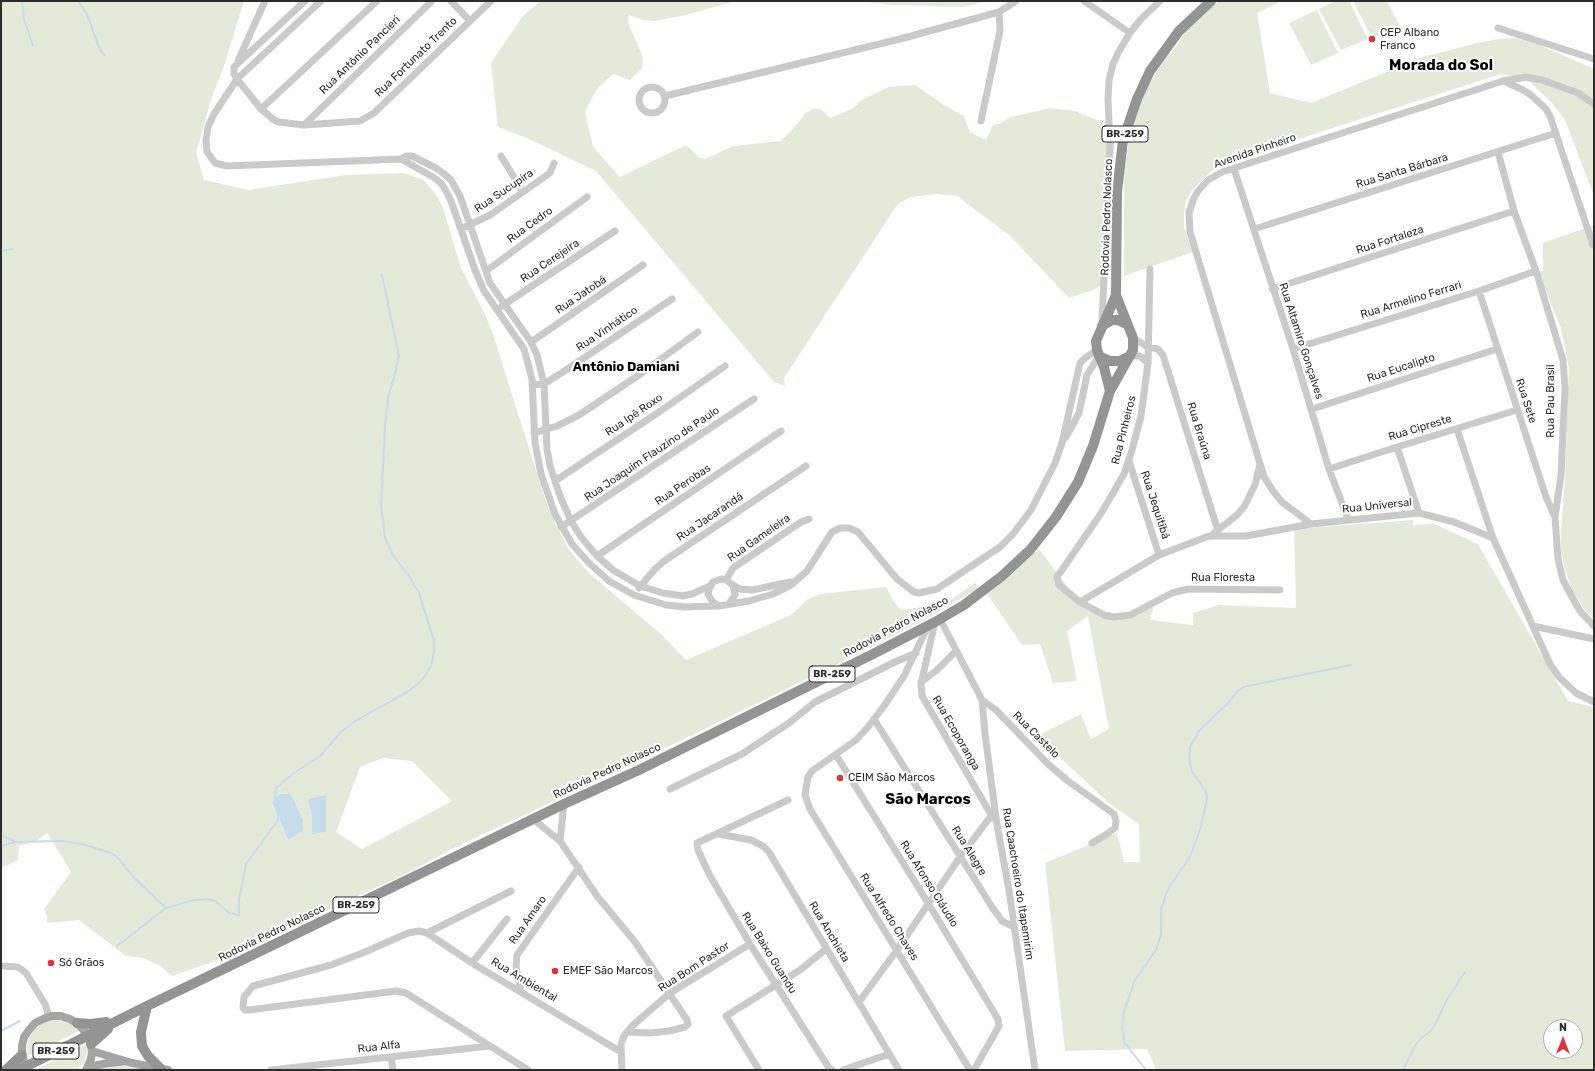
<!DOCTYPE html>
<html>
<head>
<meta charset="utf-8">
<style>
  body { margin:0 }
  #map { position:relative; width:1595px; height:1071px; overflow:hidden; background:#fff; font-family:Rubik,sans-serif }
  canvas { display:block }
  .frame { position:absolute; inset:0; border:2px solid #2d2d2d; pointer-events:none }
  .north { position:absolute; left:1543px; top:1019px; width:40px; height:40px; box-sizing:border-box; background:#fff; border:1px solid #ababab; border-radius:50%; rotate:0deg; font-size:11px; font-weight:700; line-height:16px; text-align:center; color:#2d2d2d }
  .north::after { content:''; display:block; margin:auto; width:14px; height:18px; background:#e3303a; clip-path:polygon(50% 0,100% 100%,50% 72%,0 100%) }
</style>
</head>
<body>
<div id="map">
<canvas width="1595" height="1071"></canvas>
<div class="frame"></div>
<div class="north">N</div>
</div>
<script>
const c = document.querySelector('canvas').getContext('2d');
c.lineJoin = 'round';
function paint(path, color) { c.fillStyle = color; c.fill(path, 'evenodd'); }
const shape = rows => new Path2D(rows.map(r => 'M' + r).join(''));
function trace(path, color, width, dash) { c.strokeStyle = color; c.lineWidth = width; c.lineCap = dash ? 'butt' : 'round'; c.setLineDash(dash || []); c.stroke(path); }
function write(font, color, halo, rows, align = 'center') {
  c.font = font + ' Rubik,sans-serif'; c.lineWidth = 4; c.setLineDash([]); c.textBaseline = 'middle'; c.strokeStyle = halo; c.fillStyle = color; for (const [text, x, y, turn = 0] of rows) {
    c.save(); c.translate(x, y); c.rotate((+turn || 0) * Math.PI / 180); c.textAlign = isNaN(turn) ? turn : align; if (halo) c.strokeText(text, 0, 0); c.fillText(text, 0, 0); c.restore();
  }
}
paint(shape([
  [1,1,244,1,224,66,211,100,196,153,204,180,248,190,346,175,404,173,424,180,437,196,443,208,461,268,485,314,493,334,545,499,556,525,569,550,589,573,663,636,686,660,791,615,808,599,820,594,886,587,894,602,901,610,944,604,975,583,979,588,928,618,846,660,610,775,555,799,556,800,452,849,410,872,338,905,248,950,172,976,161,966,143,958,126,956,79,920,47,923,47,916,44,909,71,872,47,833,36,841,19,846,18,860,1,868],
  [383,758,412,761,452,801,362,849,336,832,360,767],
  [326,796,326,832,312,833,312,817,308,799],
  [293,798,303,820,288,840,272,802],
  [540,1,736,1,686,15,655,21,642,20,629,15,628,21,629,25,643,57,642,68,630,80,613,74,596,90,585,112,593,147,620,177,686,145,699,157,705,159,733,146,780,141,790,132,806,113,815,108,822,110,830,118,852,109,862,100,888,87,915,85,944,105,964,116,970,132,986,140,993,125,999,124,1011,117,1050,108,1075,111,1109,125,1109,128,1115,139,1111,169,1107,286,1101,286,1093,290,1069,298,1008,234,974,209,958,196,937,194,911,197,901,202,895,208,784,378,785,386,774,382,596,171,529,139,498,127,491,63,522,17],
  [858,1,989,1,962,7,891,5],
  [1219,1,1282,1,1257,13,1270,93,1311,103,1423,57,1477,43,1499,39,1515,38,1533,42,1594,69,1594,196,1565,120,1552,103,1530,82,1513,76,1501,74,1218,165,1193,189,1186,201,1184,214,1184,227,1193,252,1124,276,1124,175,1130,130,1136,106,1165,58,1173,51,1186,31,1210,7],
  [1336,1,1349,1,1368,39,1341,50,1319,9],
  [1353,1,1387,1,1400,26,1372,38],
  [1317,10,1338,53,1311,65,1289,23],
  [1594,225,1594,619,1585,610,1572,590,1565,569,1561,552,1561,532,1565,478,1569,369,1561,328,1538,272,1543,271,1543,243],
  [1413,520,1413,525,1434,524,1478,544,1568,701,1594,707,1594,1070,1156,1070,1147,1049,1065,1051,1045,863,1117,833,1124,862,1140,862,1139,824,1110,804,1037,736,1081,714,1091,739,1109,729,1088,616,1067,631,1077,681,1053,683,1040,644,1022,645,987,594,1012,574,1039,549,1070,590,1081,602,1106,617,1130,618,1156,599,1150,620,1193,625,1193,613,1218,605,1296,608,1294,529],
  [1551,1027,1575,1027,1575,1051,1551,1051],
  [55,1020,66,1021,74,1025,79,1031,28,1056,27,1047,29,1037,35,1029,44,1022],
  [86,1044,87,1052,84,1062,78,1070,35,1070],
  [114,1064,139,1066,160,1070,95,1070,98,1067]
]), '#e3eada');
paint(shape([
  [280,794,289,794,293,798,303,820,303,831,288,840,272,802],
  [326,795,326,832,312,834,312,817,308,799]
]), '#c6dcea');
trace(shape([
  [22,1,24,19,33,46],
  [78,1,87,14,98,45,104,55],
  [1,251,13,249],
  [275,800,275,792,277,787,294,773,320,756,342,731,357,720,409,691,422,680,431,666,434,652,434,641,419,593,409,576,394,557,385,538,381,506,385,426,388,398,395,373,399,356,382,275],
  [1,835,14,841],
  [1,846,15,842,61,841,82,844,111,853,119,859,133,877,166,908],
  [117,946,166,908,194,900,208,899,215,901,229,913,239,915,239,900,246,864,278,820,278,816],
  [1,1031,20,1021],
  [1146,1070,1124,1042,1122,1027,1124,1011,1135,980,1156,950,1161,934,1161,909,1168,889,1190,857,1201,827,1207,798,1206,791,1192,772,1189,759,1190,747,1199,731,1229,702,1239,690,1243,687,1351,665],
  [1403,1070,1415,1046,1421,1038,1430,1032,1436,1023,1446,1001,1465,972]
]), '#c6dcea', 2);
trace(shape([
  [305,1,234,67,234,74,237,79,321,1],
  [451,1,470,21],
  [491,1,374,113,360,121,304,125,279,122,274,120,261,109,237,79,214,114,208,127,206,140,207,152,215,163,227,166,401,159,407,156,412,156,436,168,444,174,451,180,460,196,490,283,531,342,537,355,544,384,547,449,550,466,560,496,571,521,581,537,597,556,613,570,640,586,663,593,683,596,692,594,710,586],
  [1084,1,1130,33],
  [1498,28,1594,59],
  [238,61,265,1],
  [1504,81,1523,90,1531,95,1546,109,1550,116,1593,245],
  '639 100a13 13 0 1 1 26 0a13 13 0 1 1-26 0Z',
  [665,96,900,39,999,12,1016,1],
  [261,109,377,1],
  [981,121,1000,31,999,12],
  [304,125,432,1],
  [1498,152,1514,211,1536,271,1563,360,1565,389,1561,475,1555,517,1558,559,1563,580,1572,597,1580,611,1594,626],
  [501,156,523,192],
  [401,159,433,177,441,183,446,191,451,201,475,270,484,291,524,349,532,379,535,443,541,474,555,514,572,544,589,563,609,581,634,595,666,605,685,607,718,606],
  [1234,169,1293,349,1329,469,1348,519],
  [465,227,490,215,523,192,550,173,554,163],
  [1254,229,1556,133],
  [1150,269,1148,363,1141,416,1132,450,1124,474,1102,512,1057,577,1059,585,1080,602,1104,615,1114,617,1130,615,1172,593,1188,589,1280,590],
  [486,271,587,197],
  [1272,289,1514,211],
  [1479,291,1546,497,1555,517],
  [502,306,615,231],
  [1102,322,1110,146,1108,99,1109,80,1113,64,1118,53,1130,33,1141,19,1160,1],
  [1133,338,1148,347,1158,349,1163,355,1218,531],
  [531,342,643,265],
  [1293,349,1479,291,1536,271],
  [1130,356,1140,356,1148,363],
  [533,385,544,384,563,372,672,299],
  [1312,409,1497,349],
  [1457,429,1493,538,1550,664,1559,677,1576,693,1594,702],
  [534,433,557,426,579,415,639,375,698,332],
  [1066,437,1079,413,1087,375,1099,356],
  [1397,447,1419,513],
  [1129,461,1159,555],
  [1329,469,1397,447,1517,410],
  [555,481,662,410,725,366],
  [1311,524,1282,502,1273,491,1264,477,1190,232,1189,212,1194,198,1198,191,1208,180,1222,172,1503,81,1526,77,1542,80,1578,93,1594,104],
  [561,527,754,399],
  [1214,533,1237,515,1244,507,1255,485,1260,464],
  [597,556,781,431],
  [726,580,733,568,801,522,809,519],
  [733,585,740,589,752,590,790,582],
  [639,588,654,570,664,561,806,466],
  [1080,602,1159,555,1209,536,1246,536,1311,524,1419,513,1454,522,1493,538],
  [729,604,735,595,733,585,726,580,721,579,713,582,709,589,708,594,712,601,719,606,749,601,773,594,791,585,807,571,832,532,840,528,849,528,858,532,897,579,914,592,919,593,937,589,1000,547,1013,534,1031,510,1055,463,1062,443,1080,363,1085,358,1097,350],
  [940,619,982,700,996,710,1048,764,1068,781,1114,814,1116,821,1115,828,1107,834,1092,843],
  [935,622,921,684,922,696,993,818],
  [928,626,904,676,884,706,868,727,856,740,812,771,808,777,805,795,810,809,970,1070],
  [1533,626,1594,639],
  [921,682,937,670,956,651],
  [982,700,985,734,997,825,1009,890,1035,1070],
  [874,719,992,907,1002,921,1014,927],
  [836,755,928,903,998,1019,999,1026,974,1070],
  [670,789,742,754,789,723,815,702,897,661,916,653],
  [788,800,697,843,698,850,709,874,750,944,829,1068,832,1070],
  [564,804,560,841,597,896,635,942,687,1020,688,1024,685,1027,669,1031,650,1033,627,1032],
  [533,819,560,841],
  [718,834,751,840,763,846,769,852,899,1070],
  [427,933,511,891],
  [472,963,507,919],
  [1,966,18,967,26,973,45,1004,49,1017],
  [521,992,516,967,517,955,579,867],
  [859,1002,897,950,960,857,991,816],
  [391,1057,393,1070],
  [271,1070,490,1046],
  [528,1070,406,993,396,991,249,1010,245,1010,243,1008,244,997,253,986,331,965,365,952,408,933,419,931,427,933,472,963,621,1052],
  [622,1070,621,1044,624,1036,632,1026,670,993,750,944],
  [759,1070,726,1016,800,970,826,949],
  [843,1070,889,1054]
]), '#cacaca', 7);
trace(shape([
  [92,1051,132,1063,168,1070],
  [88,1067,108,1063,120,1062],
  [27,1070,22,1055,22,1046,24,1037,29,1030,35,1023,43,1019,52,1016,61,1016,70,1019,77,1023,88,1035,92,1051,91,1059,86,1070]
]), '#a5a5a5', 8);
trace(shape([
  [1102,326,1112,320,1118,320,1128,325],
  [1099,356,1110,361,1120,361,1130,356],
  [1110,391,1104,367,1097,350,1096,341,1116,295,1117,192,1123,140,1137,99,1150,71,1179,31,1211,1],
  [147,1006,141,1032,142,1046,148,1056,161,1069],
  [77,1023,91,1024,106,1022],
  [91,1044,108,1029],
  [6,1070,22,1055],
  [19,1070,147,1006,564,804,639,770,873,654,935,622,964,605,1002,576,1030,550,1056,517,1078,482,1093,446,1110,391,1133,350,1133,338,1116,295]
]), '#949494', 10);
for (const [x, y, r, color] of [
  [1372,39,4,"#e3303a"],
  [840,778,4,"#e3303a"],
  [51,963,4,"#e3303a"],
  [555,971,4,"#e3303a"]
]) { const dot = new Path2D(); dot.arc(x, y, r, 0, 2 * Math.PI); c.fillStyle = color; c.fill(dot); trace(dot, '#fff', 1.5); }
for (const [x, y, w] of [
  [1125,134,46],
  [832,674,46],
  [356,905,46],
  [56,1051,46]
]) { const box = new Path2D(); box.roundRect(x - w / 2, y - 8, w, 16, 3); c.fillStyle = '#fff'; c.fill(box); trace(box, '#2d2d2d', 1); }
write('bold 10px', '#2d2d2d', null, [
  ["BR-259",1125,134],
  ["BR-259",832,674],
  ["BR-259",356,905],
  ["BR-259",56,1051]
]);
write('11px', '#2d2d2d', '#fff', [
  ["CEP Albano",1380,33],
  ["Franco",1380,46],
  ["CEIM São Marcos",848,778],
  ["Só Grãos",59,963],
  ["EMEF São Marcos",563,971]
], 'left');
write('11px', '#2d2d2d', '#fff', [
  ["Rua Antônio Pancieri",360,55,-44],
  ["Rua Fortunato Trento",416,57,-44],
  ["Avenida Pinheiro",1255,151,-19],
  ["Rua Santa Bárbara",1402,171,-17],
  ["Rua Sucupira",504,191,-34],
  ["Rodovia Pedro Nolasco",1107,217,-88],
  ["Rua Cedro",530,225,-36],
  ["Rua Fortaleza",1390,240,-18],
  ["Rua Cerejeira",550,261,-34],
  ["Rua Jatobá",581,295,-34],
  ["Rua Armelino Ferrari",1411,300,-17],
  ["Rua Vinhático",607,329,-34],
  ["Rua Altamiro Gonçalves",1301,341,72],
  ["Rua Eucalipto",1401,368,-18],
  ["Rua Sete",1526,401,72],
  ["Rua Pau Brasil",1551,401,-90],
  ["Rua Ipê Roxo",634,415,-34],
  ["Rua Cipreste",1420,428,-17],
  ["Rua Pinheiros",1124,430,-76],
  ["Rua Braúna",1199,431,73],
  ["Rua Joaquim Flauzino de Paulo",652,454,-34],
  ["Rua Perobas",683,485,-34],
  ["Rua Jequitibá",1155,505,72],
  ["Rua Universal",1377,506,-6],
  ["Rua Jacarandá",710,517,-34],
  ["Rua Gameleira",759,538,-35],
  ["Rua Floresta",1223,578],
  ["Rodovia Pedro Nolasco",896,627,-28],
  ["Rua Ecoporanga",956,733,60],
  ["Rua Castelo",1036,735,45],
  ["Rodovia Pedro Nolasco",607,771,-25],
  ["Rua Alegre",969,851,58],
  ["Rua Afonso Cláudio",929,884,58],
  ["Rua Caachoeiro do Itapemirim",1018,884,81],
  ["Rua Alfredo Chaves",889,917,58],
  ["Rua Amaro",528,920,-55],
  ["Rua Anchieta",829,932,59],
  ["Rodovia Pedro Nolasco",272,933,-26],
  ["Rua Baixo Guandu",769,953,58],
  ["Rua Bom Pastor",694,967,-33],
  ["Rua Ambiental",524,980,31],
  ["Rua Alfa",379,1047,-6]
]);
write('bold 13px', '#000', '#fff', [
  ["Antônio Damiani",626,367]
]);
write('bold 15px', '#000', '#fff', [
  ["Morada do Sol",1441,66],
  ["São Marcos",928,800]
]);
</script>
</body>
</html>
